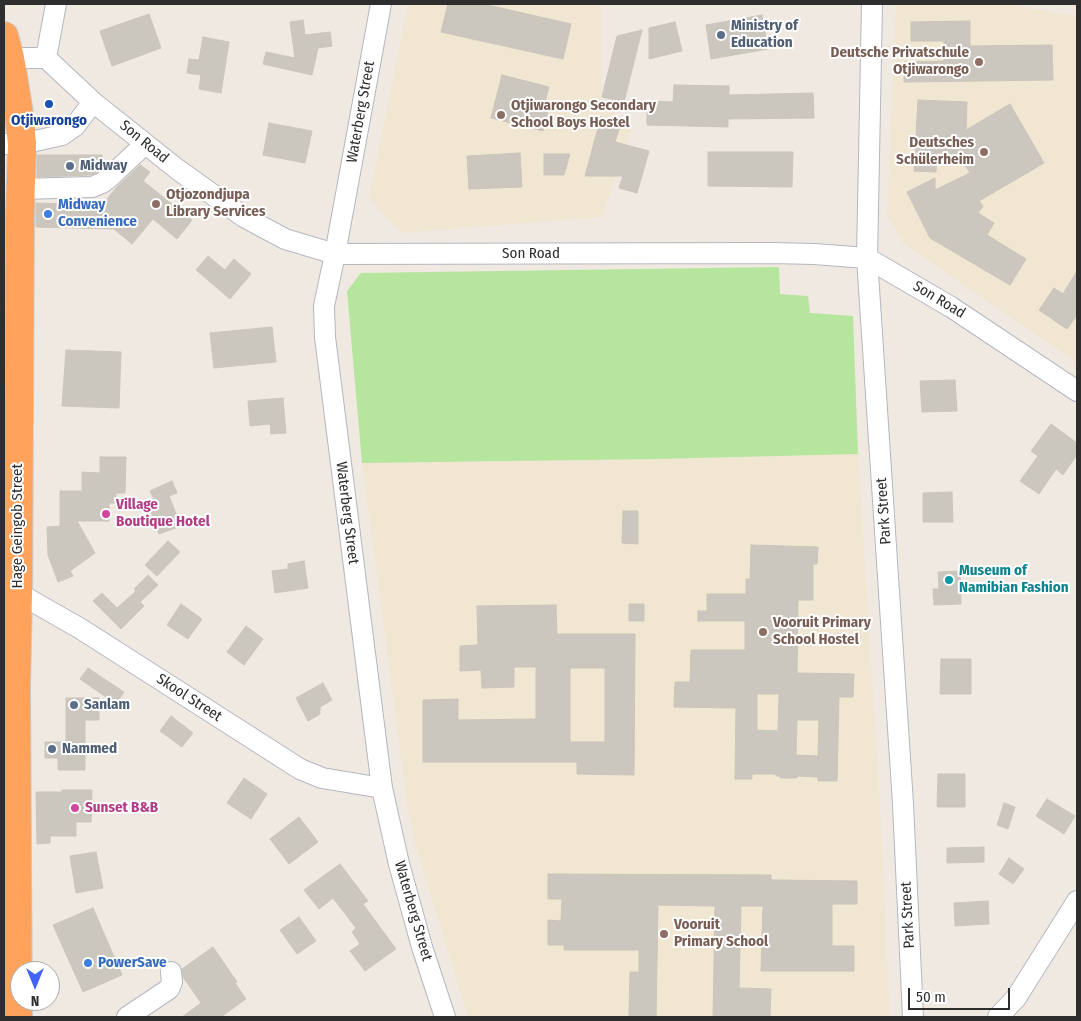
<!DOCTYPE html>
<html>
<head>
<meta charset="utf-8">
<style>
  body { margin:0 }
  #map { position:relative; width:1081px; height:1021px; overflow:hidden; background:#efe9e1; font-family:"Fira Sans Condensed",sans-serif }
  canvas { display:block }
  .frame { position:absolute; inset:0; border:5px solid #2e2e2e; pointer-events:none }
  .north { position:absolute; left:10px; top:961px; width:50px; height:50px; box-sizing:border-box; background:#fff; border:1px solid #ababab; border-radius:50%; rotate:180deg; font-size:14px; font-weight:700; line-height:20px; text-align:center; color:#2e2e2e }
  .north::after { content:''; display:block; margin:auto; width:18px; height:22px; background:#4264fb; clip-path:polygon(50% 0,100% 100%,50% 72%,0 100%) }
  .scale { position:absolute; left:908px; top:988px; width:102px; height:22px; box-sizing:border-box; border:2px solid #2e2e2e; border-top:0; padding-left:6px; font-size:15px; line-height:18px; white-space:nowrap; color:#2e2e2e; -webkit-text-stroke:4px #fff; paint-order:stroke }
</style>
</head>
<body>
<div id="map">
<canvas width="1081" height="1021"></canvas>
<div class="frame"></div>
<div class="north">N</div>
<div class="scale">50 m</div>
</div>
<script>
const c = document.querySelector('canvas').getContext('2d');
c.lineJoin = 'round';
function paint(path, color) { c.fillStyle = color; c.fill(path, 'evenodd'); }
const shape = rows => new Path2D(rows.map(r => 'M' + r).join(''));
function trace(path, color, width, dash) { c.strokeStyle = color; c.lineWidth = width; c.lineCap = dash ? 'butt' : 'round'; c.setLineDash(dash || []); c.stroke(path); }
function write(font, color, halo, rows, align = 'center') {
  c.font = font + ' "Fira Sans Condensed",sans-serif'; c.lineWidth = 4; c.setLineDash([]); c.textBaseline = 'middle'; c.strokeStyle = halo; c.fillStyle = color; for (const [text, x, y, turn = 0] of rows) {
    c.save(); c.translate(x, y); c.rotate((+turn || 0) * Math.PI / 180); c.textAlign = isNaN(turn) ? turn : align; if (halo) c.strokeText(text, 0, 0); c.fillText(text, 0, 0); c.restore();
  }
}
paint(shape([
  [408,4,602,4,601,106,633,124,602,217,402,233,380,211,369,198],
  [896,4,1016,4,1032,9,1077,16,1077,363,903,243,887,215],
  [858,454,880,805,890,1017,468,1017,417,851,408,812,362,463,657,459]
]), '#f0e6d1');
paint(shape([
  [779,267,780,294,808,296,810,313,853,316,858,454,657,459,362,463,347,291,361,273]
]), '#b6e59e');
const building = shape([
  [448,4,483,4,571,24,563,59,441,32,448,4],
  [149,14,161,48,112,66,100,31,149,14],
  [762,15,768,49,711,59,706,25,762,15],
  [303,20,305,35,330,32,332,46,318,48,312,75,263,64,266,52,295,58,290,22,303,20],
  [970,21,970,46,1052,45,1053,80,904,82,904,62,944,61,944,41,911,41,911,22,970,21],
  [675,22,682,51,649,59,649,28,675,22],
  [642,30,624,102,602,97,617,36,642,30],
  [203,37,229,42,221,93,199,89,201,75,187,73,189,59,199,60,203,37],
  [502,75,549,87,545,102,550,103,543,131,491,118,502,75],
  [674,85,729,86,729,95,813,93,814,118,728,119,728,127,647,125,647,101,673,102,674,85],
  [918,100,967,102,966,130,1010,104,1044,163,979,201,983,206,978,213,994,223,987,235,1026,259,1010,285,930,238,907,192,935,178,935,190,970,173,958,154,937,153,936,172,914,171,918,100],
  [601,117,621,123,615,142,649,151,637,193,619,188,623,176,585,176,601,117],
  [269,123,312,131,305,163,263,155,269,123],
  [708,152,793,152,792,187,708,186,708,152],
  [520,153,522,187,469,189,467,156,520,153],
  [544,154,570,154,564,175,544,175,544,154],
  [37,155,102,155,103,168,96,173,90,175,37,177,37,155],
  [140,165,150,172,143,181,192,220,177,239,153,219,132,244,114,229,36,227,36,203,102,205,116,188,140,165],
  [208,256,225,270,234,259,251,274,230,299,196,270,208,256],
  [1077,271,1077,315,1067,329,1039,310,1054,288,1063,294,1077,271],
  [272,327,276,362,214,368,210,333,272,327],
  [66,350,121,352,119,408,62,406,66,350],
  [955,380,957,411,922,412,920,381,955,380],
  [283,398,286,433,271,434,270,424,250,426,248,401,283,398],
  [1051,424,1077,443,1077,455,1063,475,1056,469,1039,494,1020,481,1038,456,1031,451,1051,424],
  [100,457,126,457,125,493,116,493,116,503,109,503,109,521,77,521,95,553,70,571,73,576,58,582,48,555,47,527,60,526,60,491,82,491,82,472,100,473,100,457],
  [172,481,177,493,169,496,181,526,159,534,151,512,159,509,150,491,172,481],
  [952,492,953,522,923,522,923,493,952,492],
  [623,511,638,511,638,544,622,543,623,511],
  [168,541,180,552,157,576,145,565,168,541],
  [751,545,818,547,817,564,813,564,813,600,798,600,797,673,854,674,853,697,839,697,837,781,818,781,818,777,797,776,797,778,780,778,780,776,776,776,776,774,752,774,752,779,735,779,736,708,674,707,675,682,690,682,691,650,745,650,745,621,698,621,698,611,707,611,707,594,746,594,746,579,750,579,751,545],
  [757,694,779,694,778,731,757,730,757,694],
  [797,720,819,720,818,756,796,755,797,720],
  [304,561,308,588,275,593,272,571,288,569,288,564,304,561],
  [960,571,961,604,934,605,933,589,939,589,938,572,960,571],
  [148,575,158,585,140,602,144,606,121,629,93,601,102,593,117,608,136,591,134,589,148,575],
  [181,604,202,619,188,639,167,625,181,604],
  [629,604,644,604,644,621,629,621,629,604],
  [556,605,557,634,635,634,634,775,577,774,577,762,423,762,423,700,458,699,458,720,536,719,536,667,514,667,514,687,482,688,481,670,460,671,460,646,478,645,477,606,556,605],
  [570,668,605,668,605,742,570,742,570,668],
  [246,626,263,639,244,665,227,652,246,626],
  [941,659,971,659,971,694,940,694,941,659],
  [88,668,124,692,116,704,80,679,88,668],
  [323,683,332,700,320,707,320,714,308,721,296,698,323,683],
  [66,698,99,698,99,720,85,720,85,770,58,770,58,758,45,758,45,742,66,742,66,698],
  [171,716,193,733,182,747,160,731,171,716],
  [938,774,965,774,965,807,937,807,938,774],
  [244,778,267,794,251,819,227,803,244,778],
  [62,790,92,790,91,822,76,822,76,836,50,836,50,843,37,844,36,792,62,792,62,790],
  [1047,799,1075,816,1064,834,1036,816,1047,799],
  [1004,803,1015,807,1008,829,997,825,1004,803],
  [299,817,318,842,289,864,270,839,299,817],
  [984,847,984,862,947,863,947,848,984,847],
  [96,852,103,888,76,893,70,856,96,852],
  [1009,858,1024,869,1013,884,999,874,1009,858],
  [340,864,368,901,363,904,396,949,365,971,350,951,360,944,352,932,356,928,333,898,319,909,304,890,340,864],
  [548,874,771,875,771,880,857,881,857,904,832,904,832,946,854,946,854,971,761,971,763,906,741,906,739,988,771,989,770,1017,713,1017,715,906,658,905,656,1017,629,1017,630,972,639,972,639,950,564,950,564,945,548,945,548,920,561,921,562,899,548,899,548,874],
  [988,901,989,924,955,926,954,903,988,901],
  [93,908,122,975,83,992,53,925,93,908],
  [299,917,316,941,297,954,280,930,299,917],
  [213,947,237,982,235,983,246,999,221,1017,182,1017,201,1003,183,977,182,969,213,947]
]);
paint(building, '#cbc7bf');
trace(building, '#cbc5ba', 1);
const minor = shape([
  [381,4,335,254,324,306,325,337,382,788,399,864,422,947,445,1017],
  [872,4,867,258,903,804,913,1017],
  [46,58,56,4],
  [4,60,10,58,46,58,93,102,177,169,244,217,285,239,335,254,773,253,814,254,867,258,951,307,1077,391],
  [4,144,22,144,62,135,75,126,93,102],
  [21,189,92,187,102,183,110,177,145,144],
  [4,591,18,593,81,629,300,769,322,778,382,788],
  [127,1017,169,989,172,982,171,972],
  [998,1017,1016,998,1077,901]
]);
const highway = shape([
  [4,36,10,58,19,114,22,144,20,214,18,593,16,689,18,1017]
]);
trace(minor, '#b4b7c1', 22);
trace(highway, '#c9c9c9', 30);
trace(minor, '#fff', 20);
trace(highway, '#ffa35c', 28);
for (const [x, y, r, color] of [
  [721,35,5,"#5c6f8a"],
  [979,62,5,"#8d6e63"],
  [49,104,5,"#1a4fb4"],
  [501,115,5,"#8d6e63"],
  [984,152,5,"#8d6e63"],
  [70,166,5,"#5c6f8a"],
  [156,204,5,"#8d6e63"],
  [48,214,5,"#3f7fe0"],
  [106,514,5,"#d1479c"],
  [949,580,5,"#0f9aa8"],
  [763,632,5,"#8d6e63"],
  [74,705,5,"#5c6f8a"],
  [52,749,5,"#5c6f8a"],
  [75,808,5,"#d1479c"],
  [664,934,5,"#8d6e63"],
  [88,963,5,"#3f7fe0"]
]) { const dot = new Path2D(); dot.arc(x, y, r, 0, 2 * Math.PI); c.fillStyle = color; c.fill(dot); trace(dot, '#fff', 2); }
write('bold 15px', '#4e5e75', '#fff', [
  ["Ministry of",731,26],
  ["Education",731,43],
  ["Midway",80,166],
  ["Sanlam",84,705],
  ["Nammed",62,749]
], 'left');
write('bold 15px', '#785e54', '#fff', [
  ["Deutsche Privatschule",969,53,"right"],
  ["Otjiwarongo",969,70,"right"],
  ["Otjiwarongo Secondary",511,106],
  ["School Boys Hostel",511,123],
  ["Deutsches",974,143,"right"],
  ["Schülerheim",974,160,"right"],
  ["Otjozondjupa",166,195],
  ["Library Services",166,212],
  ["Vooruit Primary",773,623],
  ["School Hostel",773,640],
  ["Vooruit",674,925],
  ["Primary School",674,942]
], 'left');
write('15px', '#2e2e2e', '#fff', [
  ["Waterberg Street",361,112,-80],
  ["Son Road",144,142,39],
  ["Son Road",531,254],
  ["Son Road",939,300,31],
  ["Park Street",884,511,-94],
  ["Waterberg Street",347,513,83],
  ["Hage Geingob Street",18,526,-90],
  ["Skool Street",189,698,33],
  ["Waterberg Street",413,911,74],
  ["Park Street",908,915,-93]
]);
write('bold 15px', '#164399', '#fff', [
  ["Otjiwarongo",49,121]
]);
write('bold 15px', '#366cbe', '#fff', [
  ["Midway",58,205],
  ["Convenience",58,222],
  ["PowerSave",98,963]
], 'left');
write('bold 15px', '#b23c85', '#fff', [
  ["Village",116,505],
  ["Boutique Hotel",116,522],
  ["Sunset B&B",85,808]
], 'left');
write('bold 15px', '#0d838f', '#fff', [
  ["Museum of",959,571],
  ["Namibian Fashion",959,588]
], 'left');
</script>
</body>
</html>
